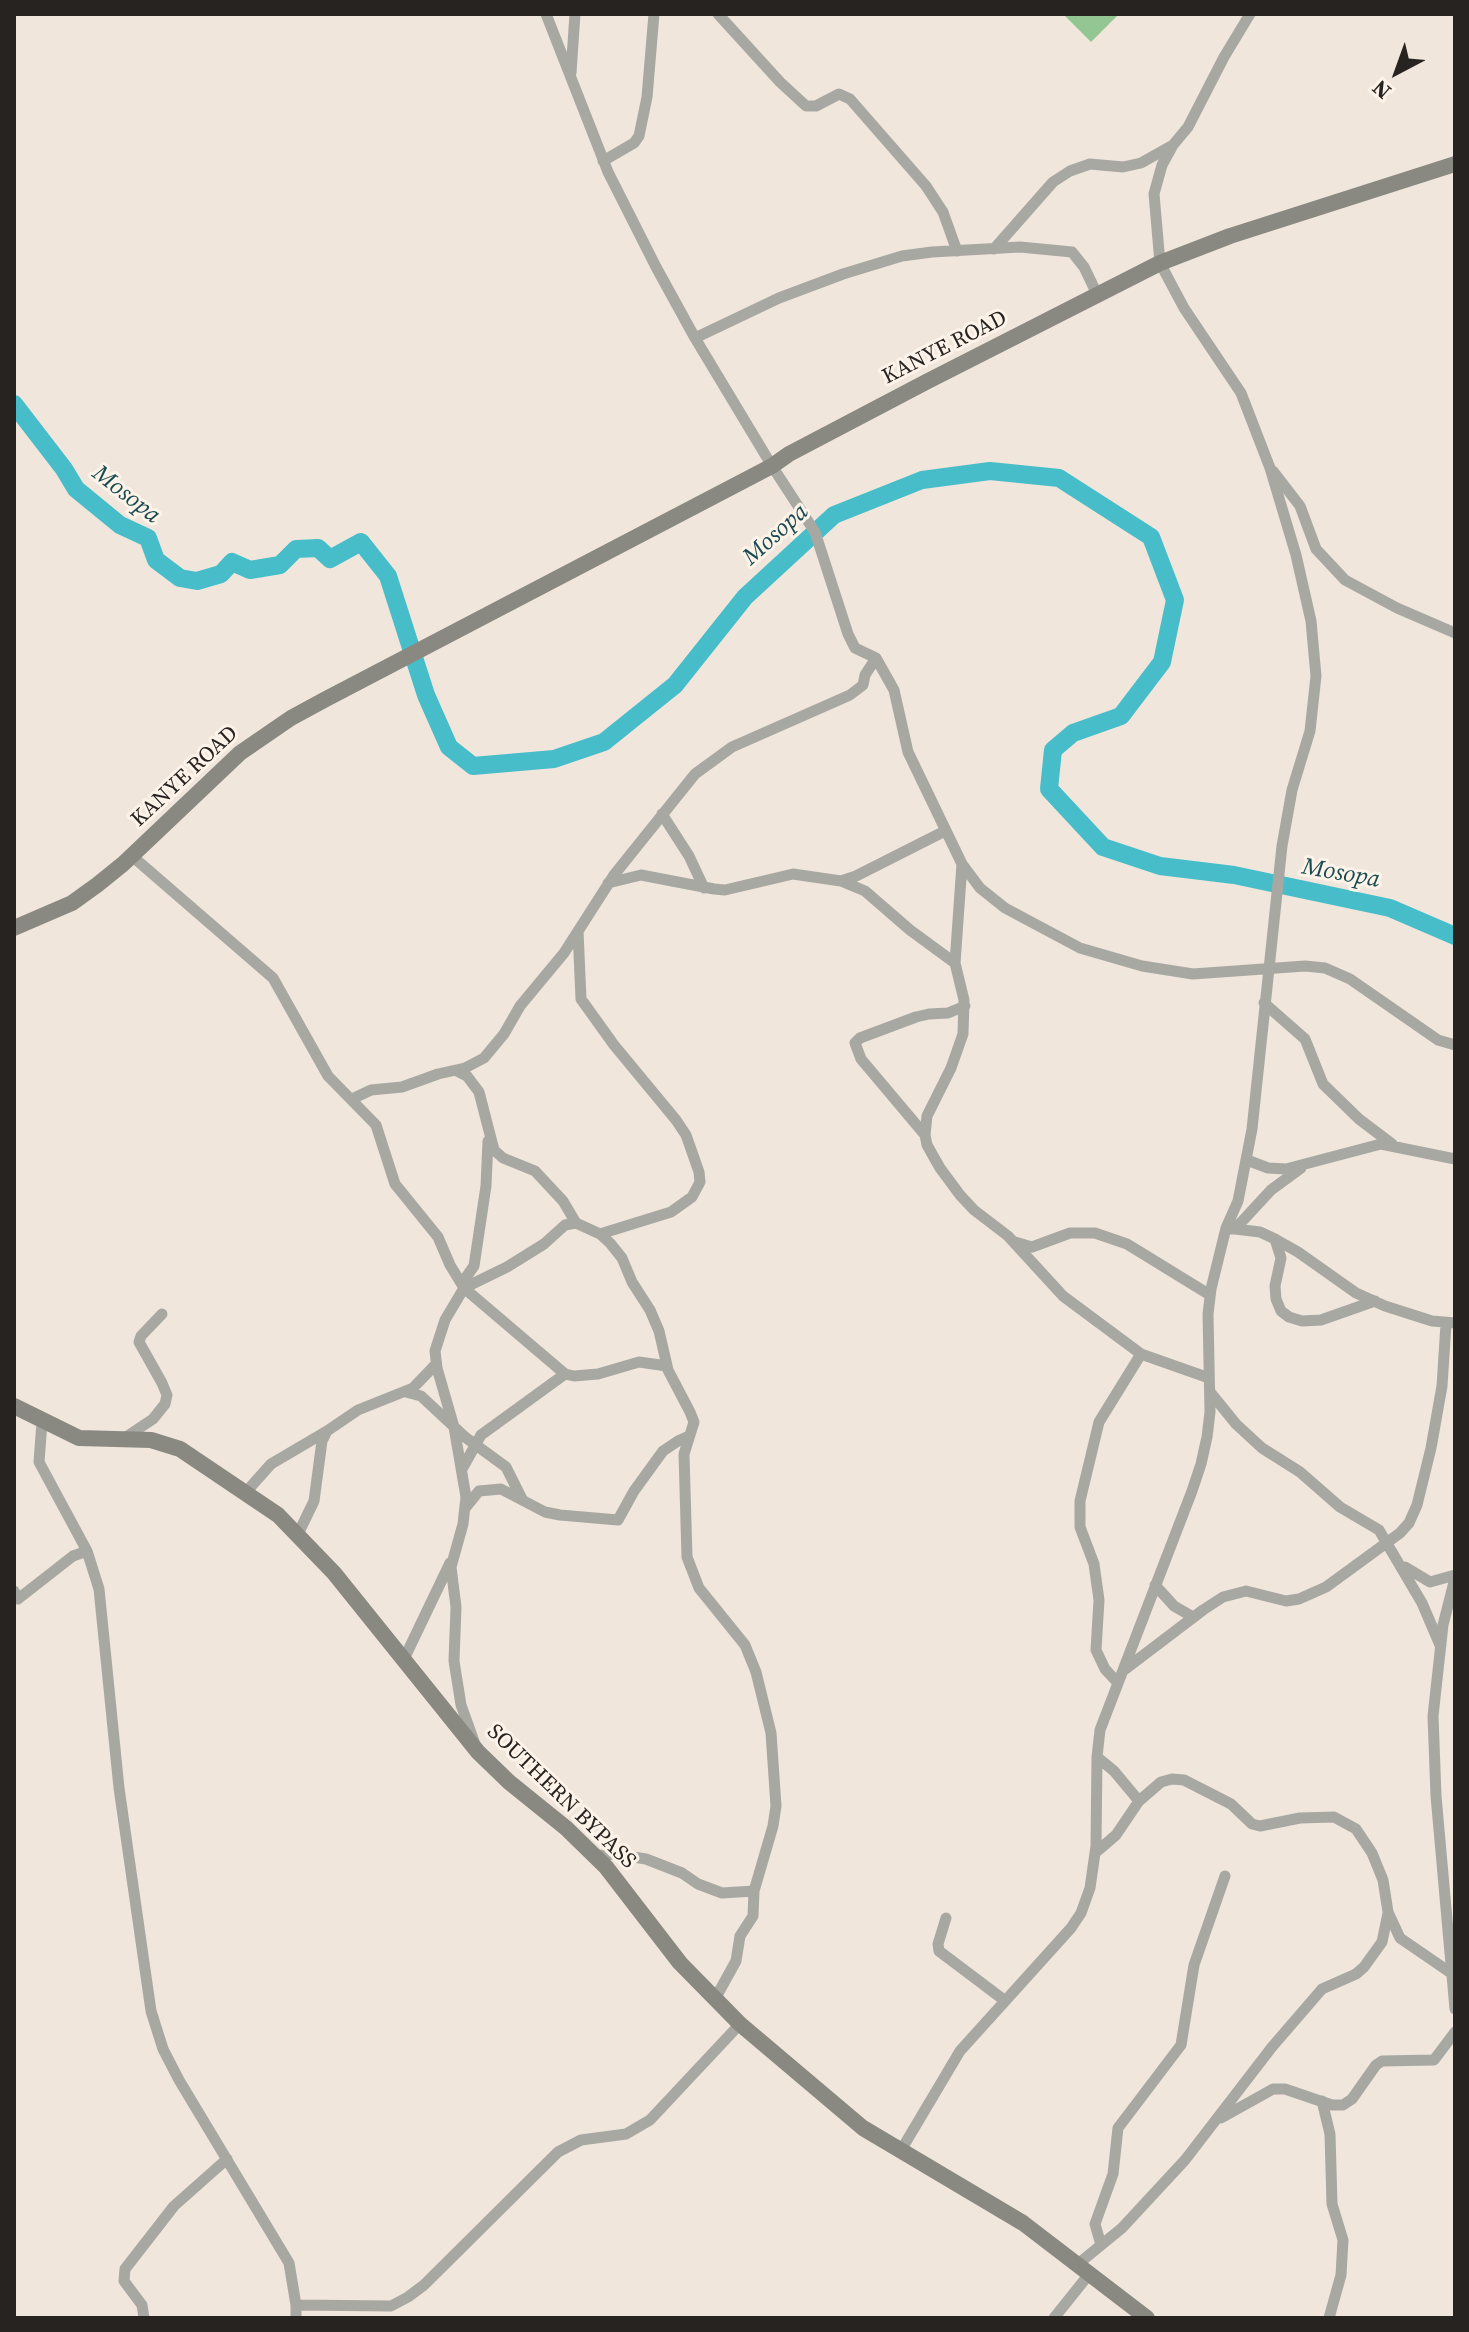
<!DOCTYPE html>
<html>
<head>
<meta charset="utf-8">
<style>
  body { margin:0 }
  #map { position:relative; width:1469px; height:2332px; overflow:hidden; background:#f0e6dc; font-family:"Source Serif 4",serif }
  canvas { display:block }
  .frame { position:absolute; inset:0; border:16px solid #272320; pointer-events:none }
  .north { position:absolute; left:1357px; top:32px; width:80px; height:80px; -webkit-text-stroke:6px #fdf3e9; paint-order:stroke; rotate:221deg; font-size:22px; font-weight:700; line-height:32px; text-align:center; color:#272320 }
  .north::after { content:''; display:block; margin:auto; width:28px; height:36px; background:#272320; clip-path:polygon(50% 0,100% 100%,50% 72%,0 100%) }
</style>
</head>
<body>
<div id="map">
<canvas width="1469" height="2332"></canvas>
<div class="frame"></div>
<div class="north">N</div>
</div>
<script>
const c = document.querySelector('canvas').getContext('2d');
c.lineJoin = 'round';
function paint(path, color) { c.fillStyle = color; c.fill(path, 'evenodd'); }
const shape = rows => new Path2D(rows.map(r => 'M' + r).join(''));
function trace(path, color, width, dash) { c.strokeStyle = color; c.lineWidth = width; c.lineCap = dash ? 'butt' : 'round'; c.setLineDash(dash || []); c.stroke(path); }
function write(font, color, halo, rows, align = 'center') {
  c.font = font + ' "Source Serif 4",serif'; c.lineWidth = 6; c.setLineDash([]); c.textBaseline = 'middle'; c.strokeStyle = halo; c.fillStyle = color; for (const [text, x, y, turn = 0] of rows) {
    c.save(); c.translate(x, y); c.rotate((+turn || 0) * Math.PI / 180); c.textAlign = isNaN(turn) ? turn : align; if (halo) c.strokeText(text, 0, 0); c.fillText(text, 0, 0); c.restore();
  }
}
paint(shape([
  [1063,14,1119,14,1091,42]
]), '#93c693');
trace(shape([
  [14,404,64,469,76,489,120,525,148,538,156,560,180,578,197,581,221,574,232,562,250,570,280,565,296,549,318,548,330,559,361,542,388,576,426,695,449,747,473,766,554,759,604,742,675,685,745,597,834,515,922,480,990,471,1059,478,1151,537,1175,600,1162,662,1121,716,1073,733,1053,750,1049,789,1103,847,1160,866,1234,875,1390,908,1455,936]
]), '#46bdc9', 18);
trace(shape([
  [546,14,608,172,656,267,695,338,772,466,815,532,848,634,855,648,876,658,894,690,908,752,962,864,980,888,1005,908,1080,948,1142,966,1193,974,1305,966,1325,968,1350,979,1438,1040,1455,1045],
  [718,14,780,82,806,106,816,106,839,94,850,99,926,186,943,212,957,251],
  [571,73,575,14],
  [603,161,634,143,639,136,647,97,654,14],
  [994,249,1053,182,1070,171,1090,164,1123,167,1141,163,1173,145,1188,127,1224,57,1250,14],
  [695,338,779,298,843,274,902,256,932,252,1020,247,1072,252,1084,267,1097,294],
  [1273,471,1300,506,1316,549,1345,580,1397,608,1455,633],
  [662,814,689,856,704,888],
  [132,856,273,978,328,1076,376,1125,395,1184,438,1237,450,1265,464,1288,565,1374,574,1376,598,1374,639,1362,667,1366],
  [962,864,955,963,964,1000,963,1034,951,1068,927,1116,925,1135,927,1145,940,1168,960,1195,974,1210,1008,1236,1063,1296,1141,1354,1209,1378],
  [841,881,865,891,910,930,955,963],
  [608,883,641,875,714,889,725,890,793,874,841,881,856,876,945,831],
  [578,931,581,999,614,1045,676,1120,686,1135,699,1172,700,1182,692,1197,671,1212,600,1234],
  [1264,1003,1305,1039,1323,1084,1359,1119,1392,1144],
  [457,1071,467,1076,479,1092,494,1150,503,1158,535,1171,563,1201,576,1223],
  [352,1099,371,1090,402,1087,438,1074,465,1068,484,1058,504,1034,520,1006,564,953,614,875,695,774,732,747,850,695,863,685,865,675,876,658],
  [925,1135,861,1059,855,1043,860,1038,916,1017,929,1014,948,1013,965,1006],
  [1247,1160,1268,1168,1286,1169,1381,1144,1455,1159],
  [1230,1229,1235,1229,1271,1190,1301,1168],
  [1235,1229,1260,1232,1275,1239,1298,1252,1356,1293,1385,1306,1432,1321,1455,1323],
  [1275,1239,1281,1258,1275,1286,1276,1299,1281,1311,1289,1317,1302,1321,1321,1320,1375,1301],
  [1015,1242,1032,1247,1070,1233,1095,1233,1127,1244,1210,1295],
  [462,1283,474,1266,486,1186,488,1141],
  [406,1392,421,1396,465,1437,506,1467,522,1499],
  [1210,1392,1236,1424,1262,1448,1300,1472,1340,1507,1379,1530,1422,1603,1440,1645],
  [42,1422,39,1462,87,1551,99,1589,119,1788,151,2011,163,2049,179,2080,289,2263,296,2305,296,2318],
  [123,1439,153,1419,165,1404,167,1395,162,1383,139,1342,141,1336,162,1314],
  [462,1469,481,1435,565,1374],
  [246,1492,271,1464,327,1431],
  [466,1507,479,1491,501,1489,545,1512,560,1515,618,1520,634,1491,663,1451,678,1441,689,1436],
  [298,1534,314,1501,322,1441,327,1431,358,1410,413,1388,436,1364],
  [1405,1567,1430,1582,1455,1575],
  [1455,1578,1443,1625,1433,1716,1436,1796,1455,2009],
  [1155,1585,1174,1606,1193,1617],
  [14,1591,18,1599,73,1556,87,1551],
  [404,1659,450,1563],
  [1124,1670,1203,1610,1223,1597,1246,1591,1286,1601,1299,1599,1326,1587,1400,1533,1409,1523,1417,1505,1431,1448,1442,1386,1446,1324],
  [1118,1683,1105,1669,1096,1650,1099,1600,1094,1564,1080,1527,1080,1501,1099,1422,1141,1354],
  [474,1741,461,1705,454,1661,456,1607,451,1567,463,1524,466,1497,454,1427,437,1368,435,1351,445,1320,464,1288,507,1267,544,1244,565,1225,576,1223,600,1234,610,1243,622,1258,632,1282,650,1310,659,1331,668,1370,690,1412,694,1422,684,1454,687,1557,699,1588,745,1645,756,1672,771,1733,776,1806,773,1826,754,1891,753,1916,740,1936,736,1961,715,1999],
  [1097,1757,1114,1771,1139,1801],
  [1095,1853,1116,1835,1139,1801,1161,1782,1172,1779,1184,1780,1231,1804,1252,1824,1260,1826,1300,1818,1334,1817,1356,1829,1372,1853,1383,1880,1388,1912,1400,1938,1451,1973],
  [595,1856,614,1854,646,1859,682,1873,698,1884,722,1893,754,1891],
  [946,1918,938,1944,939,1951,1004,2000],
  [1322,2101,1330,2134,1332,2204,1343,2240,1341,2275,1329,2318],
  [1221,2118,1273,2089,1285,2089,1332,2105,1343,2105,1352,2099,1376,2065,1382,2061,1434,2060,1455,2032],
  [900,2152,960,2051,1071,1928,1081,1913,1090,1888,1096,1846,1097,1757,1100,1730,1192,1491,1201,1464,1207,1437,1210,1412,1208,1314,1211,1289,1226,1228,1238,1201,1252,1129,1282,846,1292,790,1310,731,1316,676,1311,621,1296,555,1270,468,1241,393,1184,308,1160,263,1154,194,1162,165,1173,145],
  [1101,2245,1095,2224,1113,2174,1118,2128,1181,2045,1194,1965,1225,1876],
  [1078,2264,1122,2228,1185,2160,1272,2047,1322,1989,1356,1974,1364,1967,1382,1942,1388,1913],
  [296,2305,391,2306,408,2297,424,2285,558,2152,581,2140,626,2134,650,2120,740,2024],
  [144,2318,142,2305,124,2281,125,2269,174,2206,227,2159],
  [1054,2318,1090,2273]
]), '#a8a8a3', 11);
trace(shape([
  [14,928,72,903,97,885,123,864,240,753,291,718,326,699,772,466,789,454,928,381,1160,263,1230,236,1455,164],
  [14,1406,79,1438,151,1440,180,1449,278,1515,334,1573,478,1752,509,1782,566,1828,606,1867,680,1963,740,2024,863,2128,1023,2223,1147,2318]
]), '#898981', 16);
write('22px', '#272320', '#fdf3e9', [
  ["KANYE ROAD",945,348,-27],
  ["KANYE ROAD",185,777,-43],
  ["SOUTHERN BYPASS",561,1797,44]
]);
write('italic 24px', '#184b50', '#fdf3e9', [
  ["Mosopa",126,495,38],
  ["Mosopa",776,535,-42],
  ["Mosopa",1341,874,10]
]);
</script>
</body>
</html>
